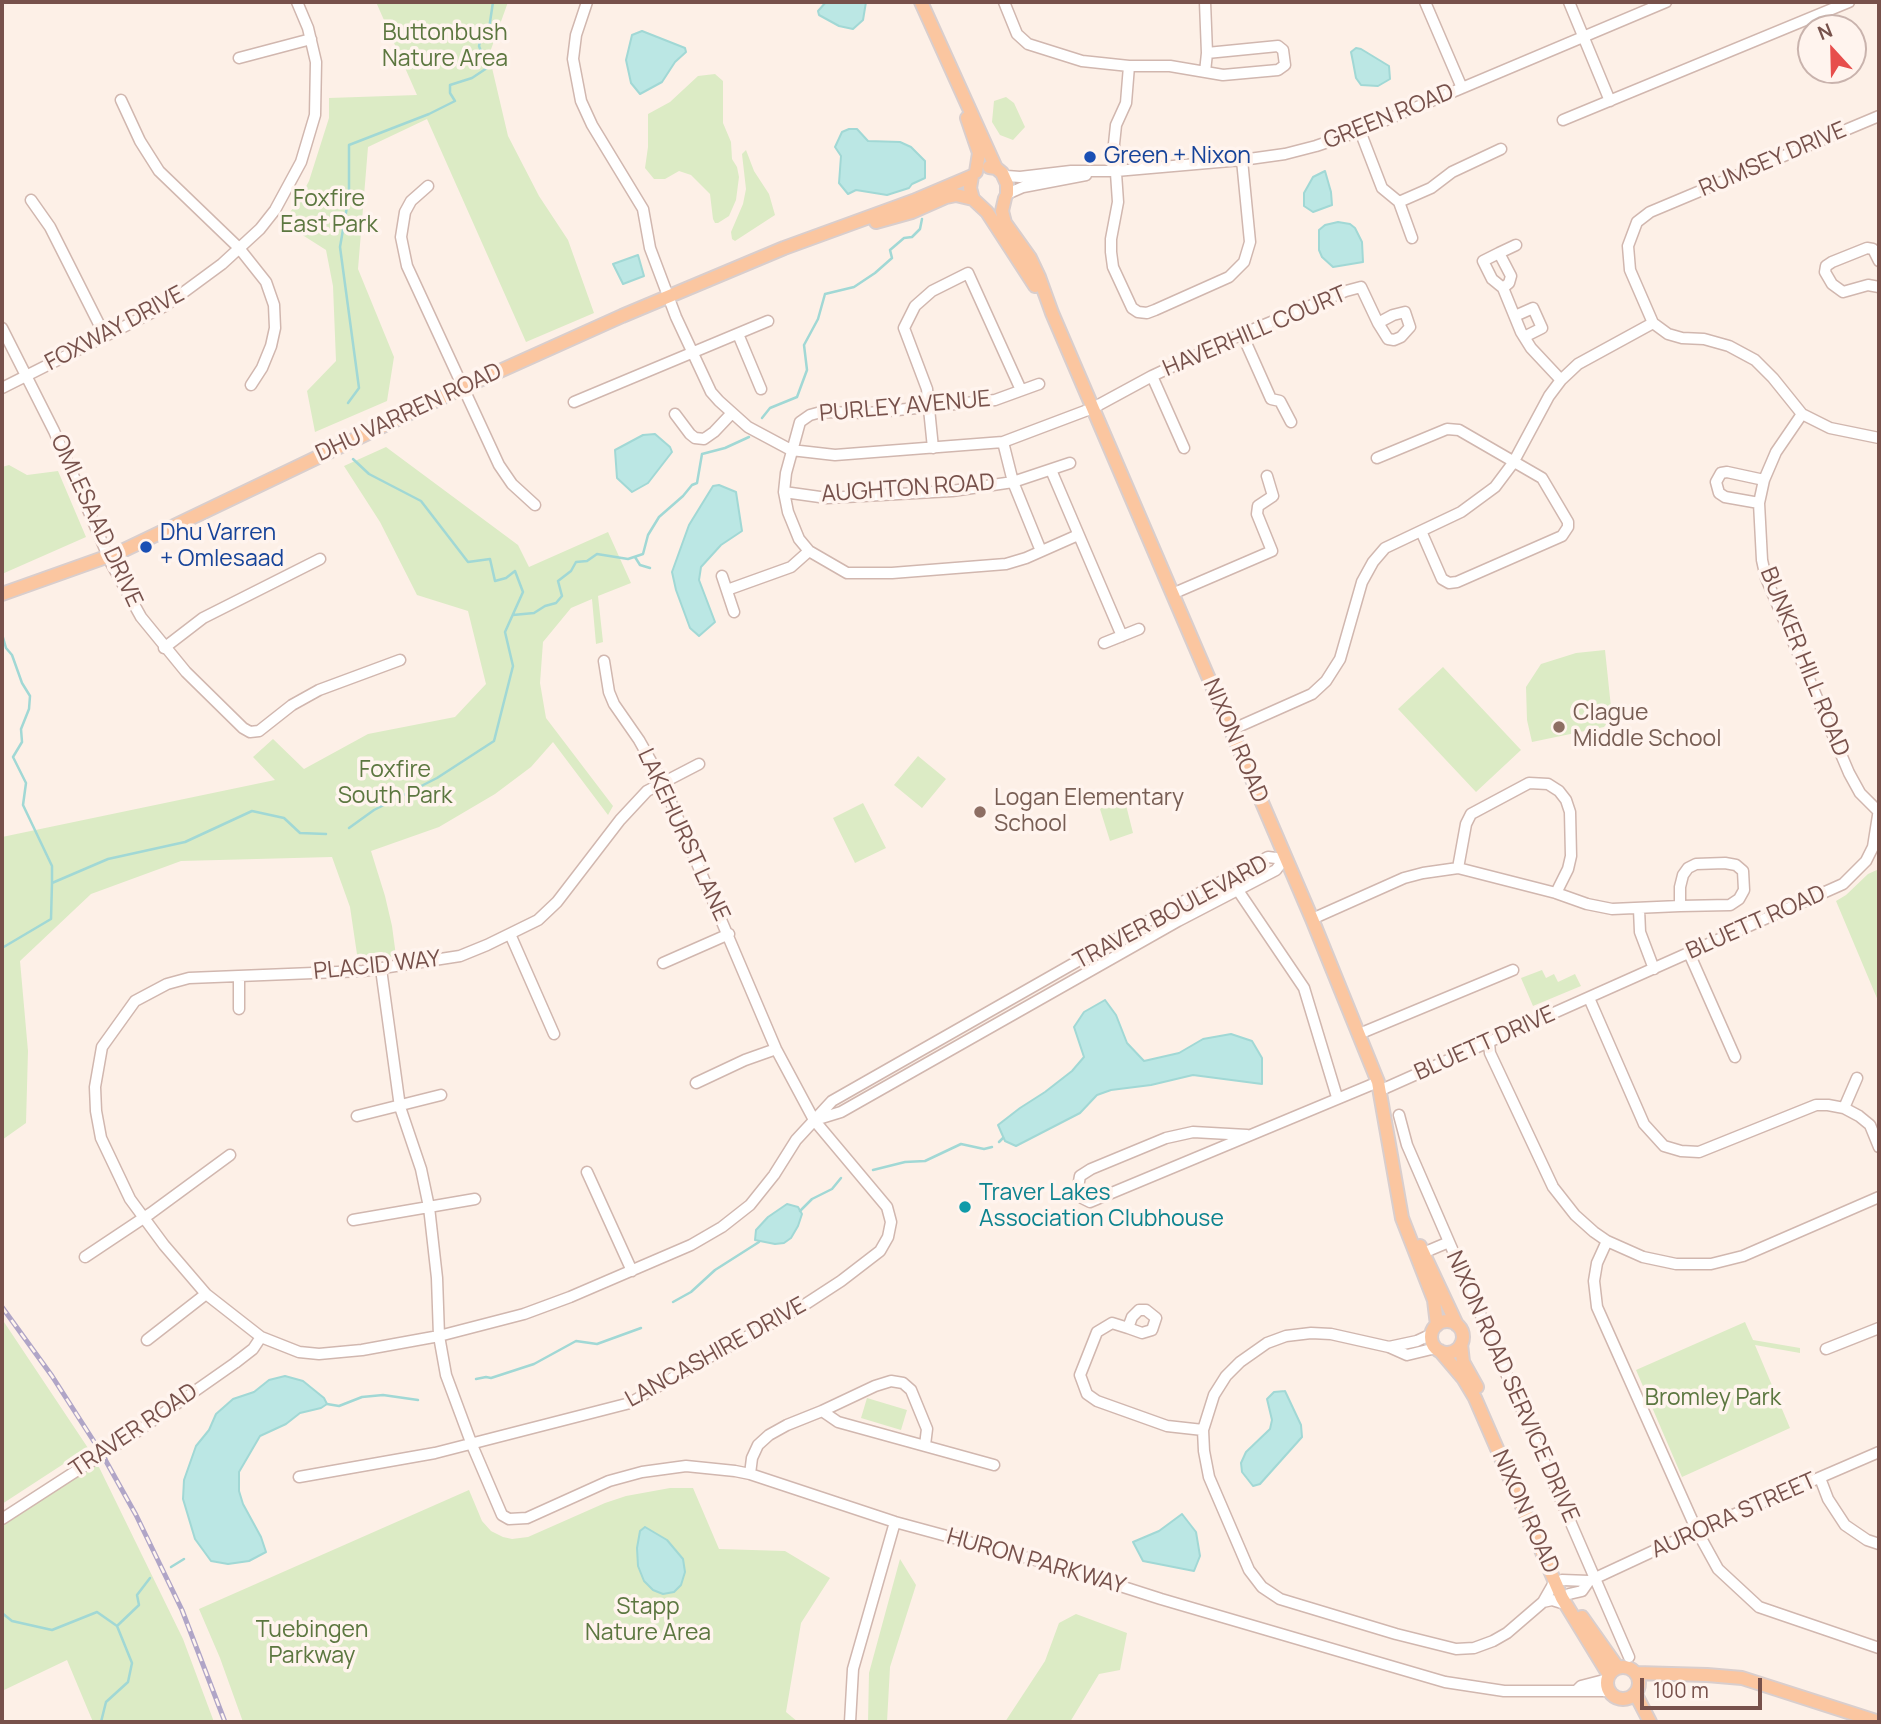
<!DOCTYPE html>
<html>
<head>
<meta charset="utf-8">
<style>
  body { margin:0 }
  #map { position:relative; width:1881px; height:1724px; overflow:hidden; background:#fdf0e7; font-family:Manrope,sans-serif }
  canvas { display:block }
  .frame { position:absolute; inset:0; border:4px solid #77514b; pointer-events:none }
  .north { position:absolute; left:1797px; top:14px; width:70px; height:70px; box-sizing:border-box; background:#fff4ee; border:2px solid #c9b3ad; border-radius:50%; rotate:338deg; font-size:19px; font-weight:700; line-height:28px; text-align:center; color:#77514b }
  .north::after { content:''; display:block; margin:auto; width:24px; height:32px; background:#e74e4c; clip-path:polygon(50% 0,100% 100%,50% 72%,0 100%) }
  .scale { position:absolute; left:1640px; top:1678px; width:122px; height:32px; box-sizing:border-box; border:4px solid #77514b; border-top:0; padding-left:9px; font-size:21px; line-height:24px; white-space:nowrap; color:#77514b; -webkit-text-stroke:5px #fff4ee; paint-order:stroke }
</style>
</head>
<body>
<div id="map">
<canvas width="1881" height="1724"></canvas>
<div class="frame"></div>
<div class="north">N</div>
<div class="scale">100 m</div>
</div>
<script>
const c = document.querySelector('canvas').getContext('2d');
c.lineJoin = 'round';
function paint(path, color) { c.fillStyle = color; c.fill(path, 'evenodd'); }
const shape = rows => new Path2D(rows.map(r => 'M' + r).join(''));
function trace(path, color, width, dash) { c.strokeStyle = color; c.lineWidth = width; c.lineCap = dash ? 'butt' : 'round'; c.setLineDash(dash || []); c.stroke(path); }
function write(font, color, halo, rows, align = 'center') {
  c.font = font + ' Manrope,sans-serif'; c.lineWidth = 7; c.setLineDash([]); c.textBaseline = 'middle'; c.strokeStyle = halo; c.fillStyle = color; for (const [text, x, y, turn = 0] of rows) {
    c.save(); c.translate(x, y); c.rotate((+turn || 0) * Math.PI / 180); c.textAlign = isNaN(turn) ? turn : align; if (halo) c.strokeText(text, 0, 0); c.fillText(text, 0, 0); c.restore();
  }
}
paint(shape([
  [376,2,508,2,489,55,508,136,539,196,568,240,594,313,526,342,427,119,368,147,358,269,394,357,387,401,315,432,307,391,336,361,333,286,326,250,282,222,298,202,309,181,329,118,329,98,417,95],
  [715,74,723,81,723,123,731,142,732,159,737,167,739,177,736,200,729,216,718,223,715,223,713,219,710,194,691,175,679,171,665,179,654,179,645,168,648,147,648,114,670,102,698,76],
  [1006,97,1014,103,1025,127,1013,140,1000,135,992,122,994,101],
  [746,150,754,171,769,194,775,215,735,241,732,239,731,232,743,204,746,189,742,154],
  [386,447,518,545,529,567,608,532,631,583,598,596,603,642,596,644,592,599,571,608,543,642,540,683,546,718,613,806,608,815,553,742,531,767,495,794,439,827,371,851,385,896,392,926,396,956,358,961,350,907,332,857,181,861,91,894,20,961,28,1051,26,1123,2,1140,2,837,275,780,253,757,273,739,304,769,368,734,455,717,486,684,468,611,417,595,380,522,344,466],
  [9,465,27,475,58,471,86,537,2,574,2,467],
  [1605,650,1612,717,1604,727,1532,742,1527,720,1526,687,1541,664,1576,653],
  [1443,667,1521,750,1476,792,1398,709],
  [918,756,946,779,922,808,894,785],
  [1114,797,1125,801,1133,833,1110,841,1100,809],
  [863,803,886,848,855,863,833,818],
  [1879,869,1879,1003,1836,901,1846,895,1868,874],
  [1542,970,1546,978,1554,974,1558,982,1575,974,1581,986,1533,1006,1521,978],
  [2,1319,88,1448,2,1504],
  [1745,1322,1753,1340,1800,1348,1800,1353,1755,1345,1790,1428,1682,1477,1636,1370],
  [867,1398,907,1410,901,1430,861,1418],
  [97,1463,183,1639,214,1722,93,1722,67,1660,2,1691,2,1527,19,1512],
  [670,1488,693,1488,719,1549,785,1551,830,1578,801,1623,786,1712,798,1722,243,1722,220,1658,199,1609,469,1490,482,1521,491,1531,503,1537,512,1539,528,1537,605,1503,626,1496],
  [900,1559,916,1585,890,1667,887,1722,868,1722,869,1673],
  [1076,1614,1127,1633,1120,1670,1099,1674,1070,1722,1005,1722,1045,1661,1059,1623]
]), '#dcebc5');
const water = shape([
  [826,2,866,2,863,20,853,29,839,26,819,15,818,11,826,2],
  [642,31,680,46,685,48,686,52,675,62,662,82,640,94,631,83,626,60,632,35,642,31],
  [1356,48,1361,49,1389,66,1390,79,1378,86,1361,85,1356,78,1353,62,1351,52,1356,48],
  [849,129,857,129,868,141,900,142,911,147,925,161,925,178,912,184,909,188,887,195,856,190,848,194,839,183,841,156,835,147,842,132,849,129],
  [1325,171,1331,192,1332,205,1313,212,1304,206,1304,193,1313,177,1325,171],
  [1338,222,1350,224,1355,228,1362,242,1363,262,1333,267,1322,257,1319,250,1319,230,1325,225,1338,222],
  [638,255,644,276,623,284,613,264,638,255],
  [655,434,670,447,672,452,648,483,632,492,617,478,615,450,643,435,655,434],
  [719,485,736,492,742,531,721,545,701,567,699,580,715,622,699,636,690,628,676,590,672,572,689,525,713,486,719,485],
  [1105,1000,1116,1015,1127,1043,1144,1061,1179,1053,1203,1039,1231,1034,1252,1041,1262,1058,1262,1084,1193,1075,1151,1085,1111,1090,1097,1095,1080,1113,1016,1146,1005,1141,998,1125,1020,1108,1045,1092,1072,1071,1084,1057,1074,1027,1084,1012,1105,1000],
  [787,1204,798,1207,802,1214,798,1226,791,1238,784,1243,775,1244,755,1240,756,1230,768,1217,787,1204],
  [285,1376,303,1381,324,1398,327,1404,321,1408,300,1413,286,1424,260,1436,239,1472,239,1491,243,1504,261,1537,266,1552,249,1561,228,1564,211,1561,195,1539,183,1499,184,1480,196,1446,209,1430,216,1414,233,1399,254,1392,269,1380,285,1376],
  [1285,1391,1301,1425,1302,1437,1260,1484,1253,1486,1242,1472,1241,1463,1246,1452,1270,1429,1272,1420,1267,1399,1274,1392,1285,1391],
  [1182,1514,1196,1532,1200,1556,1194,1571,1143,1561,1133,1542,1159,1531,1182,1514],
  [645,1527,667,1540,683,1559,685,1572,681,1585,674,1592,663,1594,653,1590,644,1581,638,1566,637,1548,640,1531,645,1527]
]);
paint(water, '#bbe7e4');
trace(water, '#a1d8d5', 2);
trace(shape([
  [348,403,359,388,340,247,349,195,349,145,429,114,455,101,450,93,450,85,472,78,487,68,479,46,481,38,489,29,493,2],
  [762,418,770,408,797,397,807,370,804,345,818,319,825,294,854,287,875,273,892,258,890,250,904,238,912,237,920,229,922,219],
  [635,557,640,565,650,568],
  [513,615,534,613,545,606,556,603,562,596,558,581,571,571,576,562,587,561,597,554,628,559,643,554,648,535,659,517,683,496,692,485,697,483,702,454,725,448,749,437],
  [2,634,6,648,12,655,22,683,30,696,29,709,21,729,22,742,13,757,26,783,23,805,52,866,52,883],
  [349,828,374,810,437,778,494,741,513,666,505,632,523,592,515,571,506,578,495,581,490,559,468,562,421,501,369,474,353,459],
  [2,948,51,919,52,883,108,859,185,842,252,811,284,818,300,833,326,834],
  [999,1142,1003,1138],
  [873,1170,905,1162,925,1161,961,1144,984,1149,992,1147],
  [800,1211,812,1199,832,1189,841,1178],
  [673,1302,691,1292,715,1270,759,1242],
  [476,1379,486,1377,491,1378,534,1364,576,1341,597,1344,641,1328],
  [327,1404,339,1406,362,1397,383,1395,418,1400],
  [171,1567,184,1559],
  [2,1613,12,1621,52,1630,97,1612,117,1626,132,1663,128,1682,106,1702,101,1722],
  [117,1626,139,1605,137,1595,150,1578]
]), '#a1d8d5', 2.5);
const minor = shape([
  [587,2,576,35,573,59,581,101,592,125,643,209,650,248,676,317,711,392,719,401,748,427,791,450,835,455,1003,442,1093,408,1152,376,1242,334,1346,291,1361,287,1378,323,1388,339,1394,340,1401,337,1410,327,1405,312,1393,315,1378,323],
  [1004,2,1017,34,1028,44,1082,61,1129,66,1170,66,1223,75,1278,70,1285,65,1283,50,1278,46,1207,53],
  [1425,2,1462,88],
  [1569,2,1610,101],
  [239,58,311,39],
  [1129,66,1126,103,1116,125,1114,144,1118,202,1111,239,1111,252,1113,267,1132,308,1138,312,1147,313,1155,310,1229,277,1244,262,1250,242,1242,160],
  [1205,72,1207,53,1205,2],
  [121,100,140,141,159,171,239,248,266,282,274,305,275,328,271,346,262,368,251,385],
  [1879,116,1650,212,1637,222,1628,246,1630,270,1653,323,1668,334,1682,338,1704,339,1729,346,1755,360,1773,378,1802,414,1830,428,1879,438],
  [1563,120,1849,2],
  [1360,131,1382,188,1399,202,1412,238],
  [1002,173,1007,176,1020,177,1071,171,1116,171,1242,160,1285,154,1316,146,1360,131,1666,2],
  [428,186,411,201,405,212,401,237,407,266,499,465,512,484,535,505],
  [1005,198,1007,194,1023,187,1086,175],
  [31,200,50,227,105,336],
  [1399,202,1431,188,1452,172,1501,149],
  [1499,253,1516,245],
  [1879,261,1873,249,1867,248,1832,262,1826,266,1825,272,1832,284,1843,292,1868,285,1879,287],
  [1503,288,1492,279,1483,261,1499,253,1511,276,1509,283,1503,288,1521,332,1531,348,1561,380],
  [1515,316,1533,308,1542,328,1524,337],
  [2,328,54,431,111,563,141,617,186,672,243,728,250,732,259,731,292,705,319,690,400,660],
  [738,334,761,389],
  [1242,334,1271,399,1280,401,1291,422],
  [1152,376,1184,448],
  [1039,384,995,400,868,413,821,412,810,415,800,422,786,473,784,492,788,512,799,539,809,551,847,573,892,573,1006,564,1026,558,1078,535],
  [2,388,165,306,222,264,260,229,275,210,301,162,315,115,316,62,308,28,297,2],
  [574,402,768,321],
  [675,414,690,434,695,438,704,439,714,432,731,414],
  [1802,414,1776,452,1764,480,1759,503,1762,560,1766,578,1849,773,1860,793,1878,811],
  [1003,442,1013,482,1041,551],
  [933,448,927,389,904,328,915,306,932,291,968,273,1021,390],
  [1377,458,1447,429,1459,430,1542,478,1568,522,1568,527,1562,536,1457,582,1449,583,1442,579,1421,531],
  [1051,470,1122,636],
  [784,492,827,498,952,491,1013,482,1070,463],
  [1759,503,1725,497,1719,493,1716,482,1721,473,1727,472,1764,480],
  [722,576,734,612],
  [727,590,791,567,809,551],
  [1172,594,1272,551,1257,514,1258,506,1273,496,1267,476],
  [1104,643,1139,629],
  [164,648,203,618,320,559],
  [1231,730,1312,694,1326,681,1340,659,1362,582,1373,562,1385,548,1461,512,1495,487,1513,463,1549,396,1561,380,1578,364,1653,323],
  [699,764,647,791,620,820,557,902,538,920,487,945,460,956,363,971,189,978,167,984,135,1001,102,1047,95,1087,96,1111,101,1138,130,1199,164,1245,206,1294,261,1337,299,1352,319,1354,362,1350,439,1336,524,1314,570,1297,691,1245,722,1227,750,1205,774,1175,796,1140,832,1101,1171,908,1268,857,1284,859],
  [1725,863,1736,865,1743,871,1744,890,1739,899,1730,905,1680,906,1680,887,1683,875,1688,868,1696,864,1725,863],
  [1458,868,1466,824,1471,814,1529,783,1548,784,1559,791,1566,800,1570,812,1571,856,1568,869,1556,893],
  [1235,886,1304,988,1337,1097],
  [1639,909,1640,932,1654,969],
  [1312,919,1404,878,1423,873,1458,868,1556,893,1587,904,1612,909,1680,906],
  [510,934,554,1034],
  [1689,953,1735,1057],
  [663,963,729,934],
  [381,969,400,1107,421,1169,429,1207,437,1278,439,1336,446,1375,472,1445,502,1515,509,1519,527,1518,609,1481,642,1472,686,1466,735,1471,750,1474,895,1522,1061,1567,1161,1599,1445,1682,1504,1691,1609,1691],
  [1589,998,1644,1124,1664,1146,1681,1151,1699,1152,1816,1105,1828,1105,1844,1108,1859,1116,1870,1125,1879,1147],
  [239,1009,239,976],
  [1359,1034,1513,970],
  [1489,1043,1490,1053,1553,1187,1575,1215,1594,1232,1607,1241,1643,1257,1676,1264,1711,1264,1743,1256,1879,1197],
  [696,1083,745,1060,776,1049],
  [1381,1090,1843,884,1866,861,1873,847,1879,809],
  [1844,1108,1857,1078],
  [1399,1115,1407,1145,1629,1657],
  [357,1116,441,1095],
  [815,1120,841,1112,1178,921,1276,870,1284,859],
  [1247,1135,1193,1132,1166,1138,1091,1169,1080,1176,1078,1187,1080,1197,1090,1202,1378,1082],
  [587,1172,632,1271],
  [353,1220,475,1199],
  [1607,1241,1597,1263,1594,1281,1597,1307,1697,1531,1718,1569,1759,1607,1879,1648],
  [1423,1253,1449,1242],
  [85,1257,151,1213,230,1155],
  [1128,1328,1132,1317,1139,1310,1146,1310,1156,1318,1152,1330,1142,1333,1128,1328,1112,1323,1097,1332,1080,1375,1087,1394,1097,1401,1167,1426,1203,1430],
  [147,1340,206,1294],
  [1389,1347,1417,1341,1432,1334],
  [1436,1348,1407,1355,1389,1347,1331,1334,1311,1333,1286,1336,1267,1343,1240,1362,1226,1376,1214,1395,1203,1430,1204,1451,1209,1477,1249,1570,1262,1587,1280,1599,1396,1634,1456,1649,1474,1648,1493,1641,1507,1633,1543,1602],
  [1826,1349,1879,1328],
  [822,1411,838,1422,994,1465],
  [750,1474,752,1458,758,1445,769,1435,787,1425,822,1411,875,1386,891,1381,903,1383,911,1390,927,1429,925,1445],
  [299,1477,435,1453,630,1403,691,1367,798,1309,841,1281,880,1251,888,1237,891,1222,887,1207,814,1120,776,1049,662,781,639,740,614,704,609,692,604,661],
  [1820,1478,1828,1499,1845,1525,1867,1540,1879,1544],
  [2,1519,138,1431,235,1363,253,1349,261,1337],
  [1562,1580,1589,1581,1582,1591,1569,1594],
  [1555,1581,1543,1602,1552,1600,1565,1604],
  [1589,1581,1705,1527,1879,1452],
  [1577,1690,1581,1686,1608,1679],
  [850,1722,853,1669,895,1522]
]);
const major = shape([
  [921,2,996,168],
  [967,118,979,153,976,172],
  [989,167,996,168,1002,173,1007,184,1007,194],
  [972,176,970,188,973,199,987,212,1035,286],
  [1005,198,1002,211,1005,223,1030,258,1039,277,1052,313,1312,919,1378,1082,1402,1218,1434,1300,1437,1325],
  [876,222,912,212,946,197,956,195,973,199],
  [2,594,120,552,462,388,622,316,784,248,913,201,972,176],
  [1420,1246,1457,1325],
  '1431 1337a16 16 0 1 1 32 0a16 16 0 1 1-32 0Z',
  [1461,1344,1463,1362,1477,1387],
  [1440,1351,1463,1378,1475,1398,1562,1598,1609,1675],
  [1582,1617,1618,1668],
  '1607 1683a16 16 0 1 1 32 0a16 16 0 1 1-32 0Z',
  [1636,1673,1707,1675,1742,1678,1879,1722],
  [1635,1693,1650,1722]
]);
trace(minor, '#d1b7af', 13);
trace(major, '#d9cecd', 16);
trace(minor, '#fff', 10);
trace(major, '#fbc6a0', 12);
const rail = shape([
  [2,1307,52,1376,102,1454,136,1515,182,1610,225,1722]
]);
trace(rail, '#b0a5c7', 5);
trace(rail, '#fff4ee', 2.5, [8]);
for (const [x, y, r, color] of [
  [1090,157,7,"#1a4fb4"],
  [146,547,7,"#1a4fb4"],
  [1559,727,7,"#8d6e63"],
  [980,812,7,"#8d6e63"],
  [965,1207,7,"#0f9aa8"]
]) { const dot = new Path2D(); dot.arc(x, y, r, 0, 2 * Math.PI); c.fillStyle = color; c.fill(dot); trace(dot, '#fff4ee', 2.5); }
write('23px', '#5c7740', '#fff4ee', [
  ["Buttonbush",445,34],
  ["Nature Area",445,60],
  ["Foxfire",329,200],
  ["East Park",329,226],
  ["Foxfire",395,771],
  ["South Park",395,797],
  ["Bromley Park",1713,1399],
  ["Stapp",648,1608],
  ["Nature Area",648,1634],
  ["Tuebingen",312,1631],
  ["Parkway",312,1657]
]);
write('23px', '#77514b', '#fff4ee', [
  ["GREEN ROAD",1389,117,-22],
  ["RUMSEY DRIVE",1773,160,-23],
  ["FOXWAY DRIVE",115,329,-28],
  ["HAVERHILL COURT",1255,332,-23],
  ["PURLEY AVENUE",905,407,-5],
  ["DHU VARREN ROAD",409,413,-25],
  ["AUGHTON ROAD",908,489,-4],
  ["OMLESAAD DRIVE",96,521,65],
  ["BUNKER HILL ROAD",1804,662,68],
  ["NIXON ROAD",1235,741,67],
  ["LAKEHURST LANE",683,835,65],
  ["TRAVER BOULEVARD",1171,913,-28],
  ["BLUETT ROAD",1756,923,-24],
  ["PLACID WAY",377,966,-6],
  ["BLUETT DRIVE",1485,1044,-24],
  ["LANCASHIRE DRIVE",716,1353,-29],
  ["NIXON ROAD SERVICE DRIVE",1512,1387,66],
  ["TRAVER ROAD",134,1431,-34],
  ["NIXON ROAD",1525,1512,66],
  ["AURORA STREET",1734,1516,-24],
  ["HURON PARKWAY",1036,1562,16]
]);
write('23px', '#164399', '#fff4ee', [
  ["Green + Nixon",1104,157],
  ["Dhu Varren",160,534],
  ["+ Omlesaad",160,560]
], 'left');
write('23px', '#785e54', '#fff4ee', [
  ["Clague",1573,714],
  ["Middle School",1573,740],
  ["Logan Elementary",994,799],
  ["School",994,825]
], 'left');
write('23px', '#0d838f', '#fff4ee', [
  ["Traver Lakes",979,1194],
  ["Association Clubhouse",979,1220]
], 'left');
</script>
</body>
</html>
